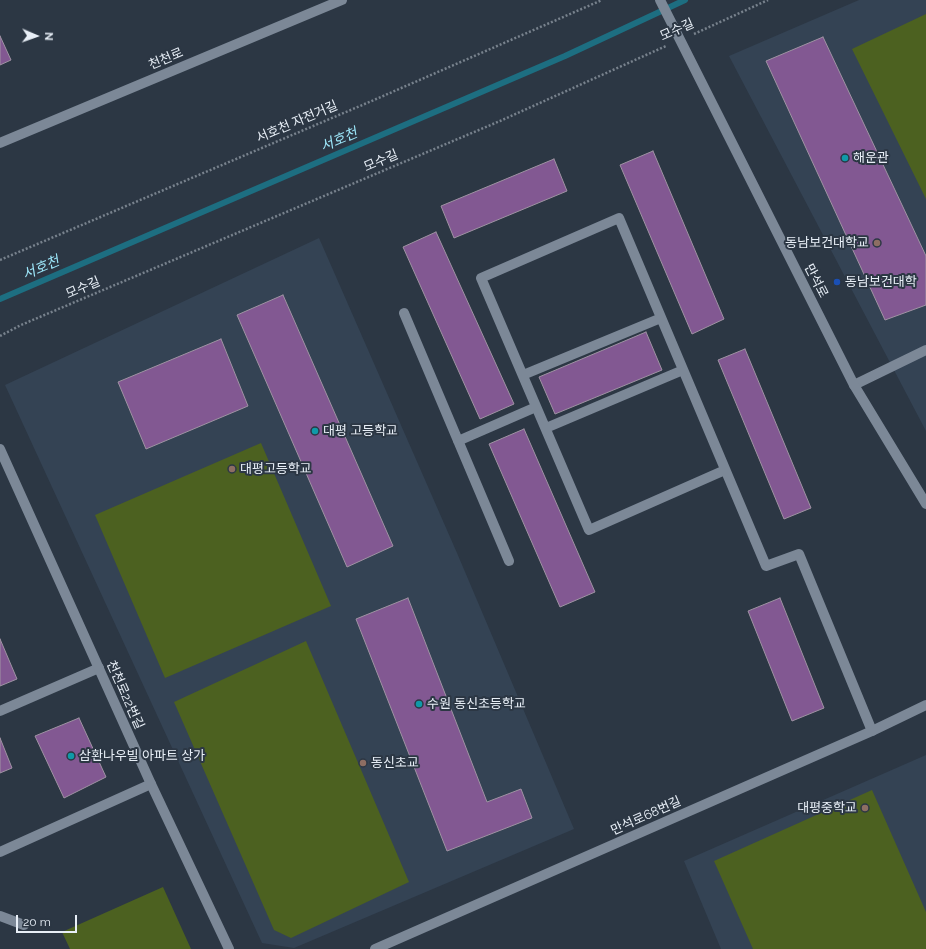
<!DOCTYPE html>
<html>
<head>
<meta charset="utf-8">
<style>
  body { margin:0 }
  #map { position:relative; width:926px; height:949px; overflow:hidden; background:#2c3744; font-family:Raleway,sans-serif }
  canvas { display:block }
  .north { position:absolute; left:16px; top:16px; width:40px; height:40px; -webkit-text-stroke:3px #2c3744; paint-order:stroke; rotate:92deg; font-size:11px; font-weight:700; line-height:16px; text-align:center; color:#e8eff7 }
  .north::after { content:''; display:block; margin:auto; width:14px; height:18px; background:#e8eff7; clip-path:polygon(50% 0,100% 100%,50% 72%,0 100%) }
  .scale { position:absolute; left:16px; top:915px; width:61px; height:18px; box-sizing:border-box; border:2px solid #e8eff7; border-top:0; padding-left:5px; font-size:12px; line-height:14px; white-space:nowrap; color:#e8eff7; -webkit-text-stroke:3px #2c3744; paint-order:stroke }
</style>
</head>
<body>
<div id="map">
<canvas width="926" height="949"></canvas>
<div class="north">N</div>
<div class="scale">20 m</div>
</div>
<script>
const c = document.querySelector('canvas').getContext('2d');
c.lineJoin = 'round';
function paint(path, color) { c.fillStyle = color; c.fill(path, 'evenodd'); }
const shape = rows => new Path2D(rows.map(r => 'M' + r).join(''));
function trace(path, color, width, dash) { c.strokeStyle = color; c.lineWidth = width; c.lineCap = dash ? 'butt' : 'round'; c.setLineDash(dash || []); c.stroke(path); }
function write(font, color, halo, rows, align = 'center') {
  c.font = font + ' Raleway,"Noto Sans KR",sans-serif'; c.lineWidth = 4; c.setLineDash([]); c.textBaseline = 'middle'; c.strokeStyle = halo; c.fillStyle = color; for (const [text, x, y, turn = 0] of rows) {
    c.save(); c.translate(x, y); c.rotate((+turn || 0) * Math.PI / 180); c.textAlign = isNaN(turn) ? turn : align; if (halo) c.strokeText(text, 0, 0); c.fillText(text, 0, 0); c.restore();
  }
}
paint(shape([
  [859,0,926,0,926,431,729,56],
  [319,238,457,553,574,829,294,948,262,943,5,385],
  [926,755,926,949,721,949,684,861]
]), '#344354');
paint(shape([
  [926,14,926,199,852,49],
  [261,443,331,606,165,678,95,515],
  [306,641,409,882,291,938,274,930,174,702],
  [872,790,926,912,926,949,753,949,714,861],
  [163,887,191,949,70,949,62,932]
]), '#4c6120');
trace(shape([
  [0,299,565,56,685,0]
]), '#1d6e81', 6);
const building = shape([
  [0,36,11,60,0,65,0,36],
  [823,37,926,256,926,305,885,320,766,61,823,37],
  [653,151,724,319,692,334,620,165,653,151],
  [554,159,567,191,454,238,441,206,554,159],
  [436,232,514,404,480,419,403,247,436,232],
  [283,295,393,546,347,567,237,315,283,295],
  [646,332,662,370,555,414,539,377,646,332],
  [221,339,248,406,146,449,118,382,221,339],
  [745,349,811,508,784,519,718,360,745,349],
  [524,429,595,592,560,607,489,444,524,429],
  [408,598,487,802,521,789,532,818,447,851,356,619,408,598],
  [780,598,824,708,792,721,748,611,780,598],
  [0,639,17,679,0,686,0,639],
  [79,718,106,777,64,798,35,736,79,718],
  [0,738,12,768,0,773,0,738]
]);
paint(building, '#825892');
trace(building, '#9f93a3', 1);
trace(shape([
  [694,34,768,0],
  [0,260,374,100,602,0],
  [0,336,21,325,500,121,666,46]
]), '#78828d', 2.5, [2, 2]);
trace(shape([
  [404,313,509,561],
  [523,375,661,318],
  [854,385,926,350],
  [546,428,683,370],
  [458,441,536,407],
  [725,470,589,530,481,278,619,218,766,566,799,554,872,731],
  [0,711,99,668],
  [0,852,151,784],
  [0,916,24,925]
]), '#7c8897', 10);
trace(shape([
  [0,449,151,784,229,949],
  [375,949,872,731,926,705]
]), '#7c8897', 10);
trace(shape([
  [0,143,342,0]
]), '#7c8897', 10);
trace(shape([
  [660,0,854,385,926,504]
]), '#7c8897', 10);
for (const [x, y, r, color] of [
  [845,158,4,"#0f9aa8"],
  [877,243,4,"#8d6e63"],
  [837,282,4,"#1a4fb4"],
  [315,431,4,"#0f9aa8"],
  [232,469,4,"#8d6e63"],
  [419,704,4,"#0f9aa8"],
  [71,756,4,"#0f9aa8"],
  [363,763,4,"#8d6e63"],
  [865,808,4,"#8d6e63"]
]) { const dot = new Path2D(); dot.arc(x, y, r, 0, 2 * Math.PI); c.fillStyle = color; c.fill(dot); trace(dot, '#2c3744', 1.5); }
write('13px', '#e8eff7', '#2c3744', [
  ["모수길",677,30,-24],
  ["천천로",166,59,-23],
  ["서호천 자전거길",297,122,-23],
  ["모수길",381,161,-23],
  ["만석로",816,281,63],
  ["모수길",83,288,-23],
  ["천천로22번길",125,695,66],
  ["만석로68번길",646,816,-24]
]);
write('13px', '#e8eff7', '#2c3744', [
  ["해운관",853,158],
  ["동남보건대학교",869,243,"right"],
  ["동남보건대학",845,282],
  ["대평 고등학교",323,431],
  ["대평고등학교",240,469],
  ["수원 동신초등학교",427,704],
  ["삼환나우빌 아파트 상가",79,756],
  ["동신초교",371,763],
  ["대평중학교",857,808,"right"]
], 'left');
write('italic 14px', '#9de7fa', '#2c3744', [
  ["서호천",339,140,-23],
  ["서호천",41,268,-23]
]);
</script>
</body>
</html>
